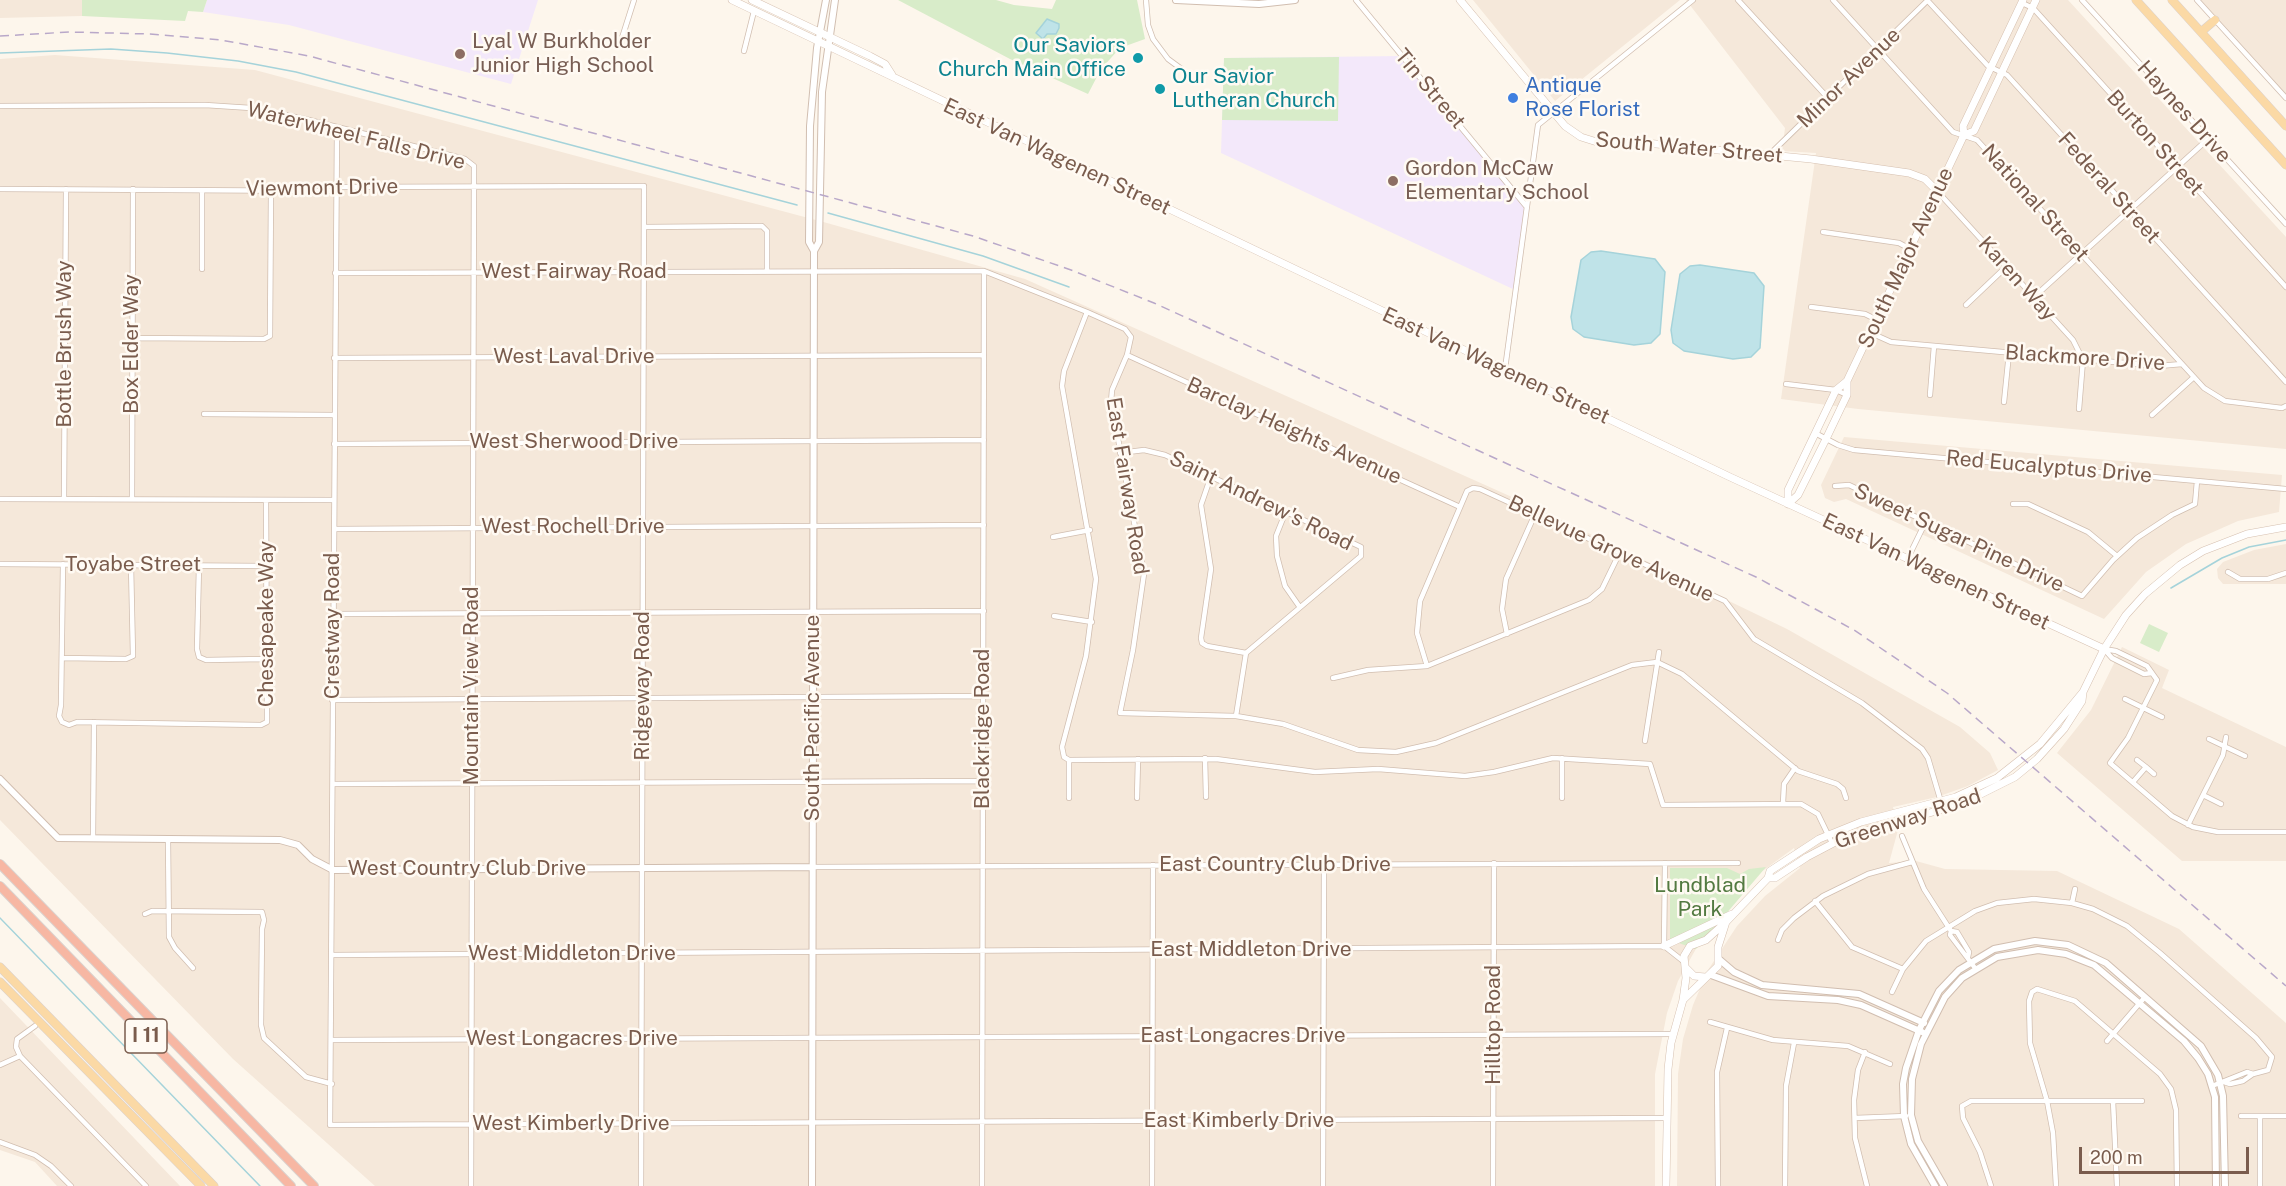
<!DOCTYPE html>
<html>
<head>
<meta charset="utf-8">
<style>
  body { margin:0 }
  #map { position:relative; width:2286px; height:1186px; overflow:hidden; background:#fdf6ec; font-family:"Public Sans",sans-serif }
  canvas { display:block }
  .scale { position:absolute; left:2079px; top:1147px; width:170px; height:27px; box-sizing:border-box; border:3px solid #7a5c4d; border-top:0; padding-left:8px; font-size:18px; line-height:21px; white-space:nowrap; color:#7a5c4d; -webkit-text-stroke:4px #fffaf3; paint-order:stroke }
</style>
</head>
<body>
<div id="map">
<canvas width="2286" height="1186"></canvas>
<div class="scale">200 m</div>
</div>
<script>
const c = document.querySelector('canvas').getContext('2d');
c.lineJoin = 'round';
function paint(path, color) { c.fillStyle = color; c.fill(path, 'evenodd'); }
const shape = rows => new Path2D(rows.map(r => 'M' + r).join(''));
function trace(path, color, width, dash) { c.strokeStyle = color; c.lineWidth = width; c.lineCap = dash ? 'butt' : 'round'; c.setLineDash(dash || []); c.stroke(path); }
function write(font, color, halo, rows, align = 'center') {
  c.font = font + ' "Public Sans",sans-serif'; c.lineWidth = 5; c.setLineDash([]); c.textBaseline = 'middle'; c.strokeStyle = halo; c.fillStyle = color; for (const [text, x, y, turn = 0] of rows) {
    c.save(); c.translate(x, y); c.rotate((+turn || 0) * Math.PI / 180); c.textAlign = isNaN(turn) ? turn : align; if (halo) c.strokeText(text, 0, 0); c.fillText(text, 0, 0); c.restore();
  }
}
paint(shape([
  [0,0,82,0,82,16,0,18],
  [1473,0,1680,0,1555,101],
  [1686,0,2068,0,2286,237,2286,449,1858,409,1781,399,1816,153,1782,151,1785,128],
  [2197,0,2286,0,2286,98],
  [55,55,255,70,827,223,1025,279,1532,506,1787,629,1960,727,1990,753,1998,770,1968,786,1937,797,1893,807,1898,830,1889,863,1916,861,1945,869,2057,871,2179,929,2286,1023,2286,1186,1677,1186,1678,1074,1683,1039,1693,1005,1708,970,1737,926,1765,896,1800,868,1794,848,1746,883,1702,938,1678,981,1667,1013,1655,1074,1655,1186,375,1186,233,1059,0,820,0,59],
  [1844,437,2282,475,2279,512,2238,521,2186,544,2146,572,2104,619,1846,499,1834,502,1825,498,1821,485],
  [2286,544,2286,584,2223,584,2218,578,2217,569,2223,562,2254,550],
  [2122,647,2169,670,2162,688,2286,747,2286,861,2182,861,2057,753,2091,710],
  [0,998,180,1186,57,1186,35,1162,0,1150]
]), '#f5e8da');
paint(shape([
  [207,0,538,0,511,84,289,25,203,12],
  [1402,56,1526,206,1515,290,1221,153,1224,58]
]), '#f3e8fa');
paint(shape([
  [82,0,207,0,203,12,188,11,185,21,82,16],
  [898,0,996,0,1014,5,1052,9,1056,0,1137,0,1145,39,1120,48,1101,69,1088,94,1010,59],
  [1339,57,1338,121,1222,120,1224,58],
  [2149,624,2168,633,2159,652,2140,643],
  [1766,867,1696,949,1670,940,1670,868,1727,868,1740,874,1749,869]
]), '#d8ecc9');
const water = shape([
  [1047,19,1059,24,1059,28,1056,34,1047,34,1043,39,1036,33,1047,19],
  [1601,251,1655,259,1665,272,1660,334,1651,343,1634,345,1584,337,1573,329,1571,317,1581,260,1591,252,1601,251],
  [1700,265,1754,273,1764,286,1760,348,1751,357,1733,359,1684,351,1673,343,1671,330,1680,274,1690,266,1700,265]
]);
paint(water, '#bfe3e8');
trace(water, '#a5d3da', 1.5);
trace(shape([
  [0,53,111,49,167,53,238,61,296,72,797,205],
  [828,213,983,256,1069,287],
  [2171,588,2222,558,2249,547,2286,540],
  [0,918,260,1186]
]), '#a5d3da', 1.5);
const minor = shape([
  [1146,0,1148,25,1153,39,1168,59,1183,70],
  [1356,0,1526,206],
  [1738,0,1828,98],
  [1833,0,1953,132,1977,140,2204,388,2225,401,2282,408,2286,406],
  [1927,0,1988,66,2007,75,2286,382],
  [2082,0,2286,224],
  [2197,0,2286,98],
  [2022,3,2033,8,2286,287],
  [622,38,634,0],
  [744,51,754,11],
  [0,106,205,105,251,108,305,119,465,159,474,166,471,1186],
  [337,127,330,1125,1666,1118],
  [1769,155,1928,0],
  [0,189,336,191,341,187,644,186,641,1186],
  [1938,192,2073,340,2083,360,2079,409],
  [644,227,762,226,767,231,767,271],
  [1823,232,1899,243,1910,249],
  [202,269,202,190],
  [335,273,984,271,1087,312,1125,329,1131,337,1127,355,1112,390,1111,402,1144,574,1133,650,1120,713,1236,716,1283,724,1358,750,1396,752,1436,743,1632,665,1657,662,1682,674,1798,771,1837,784,1843,789,1846,798],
  [2033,298,2208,139],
  [1966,305,2006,267],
  [1811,307,1865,314,1877,320],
  [1087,312,1064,371,1062,386,1096,579,1086,656,1062,747,1064,757,1069,760,1216,759,1315,772,1378,769,1465,776,1494,772,1553,758,1650,764,1663,805,1801,804,1818,814,1832,843],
  [1871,333,1891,342,2159,366,2182,364],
  [133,338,264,339,270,336,271,190],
  [1127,355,1460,507],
  [334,358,984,355],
  [1505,369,1538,125,1693,0],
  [1786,384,1836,390,1847,395],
  [1930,395,1934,346],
  [2004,402,2009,353],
  [204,414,334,415],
  [2152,415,2194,377],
  [1815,433,1838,445,1854,450,2286,489],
  [334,444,984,440],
  [1120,453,1144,450,1165,455,1361,547,1361,556,1246,653,1236,716],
  [1211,476,1201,505,1211,569,1201,638,1202,643,1207,646,1246,653],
  [1835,486,1849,485,2082,596,2113,560,2137,538,2172,515,2195,504,2197,481],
  [0,499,334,500],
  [64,499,66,189],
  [132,499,133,189],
  [2013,504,2028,504,2088,532,2117,556],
  [1286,511,1276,536,1277,556,1285,586,1299,606],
  [334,529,984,525],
  [1053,537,1090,530],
  [1907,560,1926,521],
  [0,564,266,566],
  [63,564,61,705,59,716,62,722,69,725,77,722,261,725,267,722,267,715,266,500],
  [199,566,197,649,199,657,206,660,265,659],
  [2228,572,2240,579,2268,579,2286,573],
  [333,614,984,611],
  [1054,616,1092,622],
  [1507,634,1502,609,1506,579,1535,514],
  [2104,649,2116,651,2147,666,2157,680,2128,738,2110,763,2172,816,2193,827,2218,832,2286,832],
  [2104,649,2112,658,2144,674,2152,673],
  [62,658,126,659,133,656,131,565],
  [1427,666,1417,633,1420,601,1467,491,1473,488,1480,489,1725,601,1754,639,1862,703,1922,749,1928,758,1941,802],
  [1333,678,1368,670,1427,666,1589,600,1602,589,1620,552],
  [2125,699,2162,717],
  [332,700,984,696],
  [2209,739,2245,756],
  [1645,741,1659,652],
  [1205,758,1206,797],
  [1562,758,1562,798],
  [1069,760,1069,798],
  [2146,767,2154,774],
  [2133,782,2146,767,2137,760],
  [333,784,983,781],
  [2203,795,2221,804],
  [1137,798,1138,759],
  [1783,803,1784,784,1795,768],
  [2188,825,2223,755,2226,737],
  [1902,836,1924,889,1951,931,1957,932,1969,952,1968,957],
  [93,838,94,722],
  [168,839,169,937,175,948,193,968],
  [812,867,1738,863],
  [1815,901,1852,947,1903,969],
  [2072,903,2075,889],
  [145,914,152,911,262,912,264,920,262,929,261,1025,264,1038,306,1077,332,1084],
  [1951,931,1950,935,1975,968],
  [1778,940,1782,930,1794,918,1823,896,1868,874,1912,862],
  [1664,946,1665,863],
  [332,955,1664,946,1683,961],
  [1892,992,1903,969,1926,941,1975,911,1997,903,2034,899,2072,903,2093,909,2127,926,2160,953,2256,1038,2272,1057,2268,1070,2253,1074,2247,1072,2212,1086],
  [1710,1022,1773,1040,1848,1046,1890,1064],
  [35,1026,17,1039,16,1047,20,1056,146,1186],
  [332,1040,1673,1034],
  [2107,1041,2145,997],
  [1865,1052,1858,1070,1854,1100,1855,1138,1867,1186],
  [0,1065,20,1056],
  [2224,1082,2230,1084,2243,1081,2253,1074],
  [2113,1101,2117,1186],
  [2241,1116,2286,1116],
  [2260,1116,2260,1186],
  [1855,1118,1906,1116],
  [0,1142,35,1155,51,1166,71,1186],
  [982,1186,984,271],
  [1152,1186,1153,865],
  [1323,1186,1324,864],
  [1493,1186,1494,863],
  [1718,1186,1717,1072,1727,1028],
  [1785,1186,1786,1086,1794,1043],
  [1991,1186,1980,1152,1963,1118,1962,1106,1971,1101,2142,1101],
  [2056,1186,2053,1133,2047,1101,2030,1043,2029,1001,2032,992,2037,989,2075,1001,2160,1074,2171,1089,2176,1110,2177,1186]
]);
const tertiary = shape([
  [1176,0,1259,4,1295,0],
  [814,251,809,242,810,126,817,48,826,0],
  [0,779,58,838,280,840,298,845,312,859,333,870,812,867],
  [1720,960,1734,972,1762,985,1859,994,1924,1023],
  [1711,975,1768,996,1838,1000,1861,1005,1922,1032],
  [812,1186,814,251,819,242,822,92,835,0],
  [1935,1186,1911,1144,1904,1116,1903,1084,1906,1068,1919,1030,1939,991,1959,970,1994,949,2035,941,2068,945,2106,963,2201,1046,2218,1075,2223,1096,2225,1186],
  [1944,1186,1918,1141,1911,1115,1912,1079,1921,1044,1945,997,1962,978,1997,957,2038,950,2066,954,2094,965,2184,1041,2198,1058,2208,1074,2215,1097,2216,1186]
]);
const secondary = shape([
  [732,0,1730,477,2104,649],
  [752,0,870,56,885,64,892,75],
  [1460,0,1565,126,1581,137,1600,143,1646,143,1811,159,1909,173,1925,179,1938,192],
  [1964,135,1974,131,2036,0],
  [1788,504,1798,495,1826,439,1847,395,1847,381,1964,135,1963,126,2023,0],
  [1788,504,1788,490,1836,390,1847,381],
  [1768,878,1775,878,1807,857,1845,837,1961,804,2015,777,2037,759,2064,729,2082,701,2083,692,2104,649,2126,615,2145,594,2180,565,2203,551,2247,534,2286,527],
  [1664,946,1732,914],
  [1686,968,1694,976,1705,977],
  [1683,1000,1718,966,1718,947,1726,922],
  [1666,1186,1668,1069,1671,1043,1683,1000,1686,978,1684,956,1690,946,1706,940,1726,922,1768,878,1770,871,1819,839,1861,822,1956,797,1997,778,2040,744,2083,692]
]);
const primary = shape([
  [2136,0,2286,165],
  [2172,0,2286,126],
  [2201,32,2215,20],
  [0,967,214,1186],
  [0,982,201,1186]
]);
const motorway = shape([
  [0,864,314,1186],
  [0,886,291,1186]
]);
trace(minor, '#d1beb0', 6);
trace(tertiary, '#d1beb0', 8);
trace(secondary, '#d6c0b0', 8);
trace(primary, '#dad1cd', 9);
trace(motorway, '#dad1cd', 10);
trace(minor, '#fff', 4.5);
trace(tertiary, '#fff', 6);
trace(secondary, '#fff', 7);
trace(primary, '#fbd9a5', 8);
trace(motorway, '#f7b7a3', 8);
trace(shape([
  [0,36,69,32,150,34,221,40,309,56,973,236,1071,270,1154,303,1756,577,1854,630,1947,693,2286,986]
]), '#b9a8c9', 1.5, [9, 6]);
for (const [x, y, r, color] of [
  [460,54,6,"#8d6e63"],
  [1138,58,6,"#0f9aa8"],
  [1160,89,6,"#0f9aa8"],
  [1513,98,6,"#3f7fe0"],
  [1393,181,6,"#8d6e63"]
]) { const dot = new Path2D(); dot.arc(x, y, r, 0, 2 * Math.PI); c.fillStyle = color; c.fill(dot); trace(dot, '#fffaf3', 2); }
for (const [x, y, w] of [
  [146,1036,42]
]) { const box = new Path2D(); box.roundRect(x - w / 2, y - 17, w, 34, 4.5); c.fillStyle = '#fffaf3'; c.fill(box); trace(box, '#7a5c4d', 1.5); }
write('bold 20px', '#7a5c4d', null, [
  ["I 11",146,1036]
]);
write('21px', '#785e54', '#fffaf3', [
  ["Lyal W Burkholder",472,42],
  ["Junior High School",472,66],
  ["Gordon McCaw",1405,169],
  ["Elementary School",1405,193]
], 'left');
write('21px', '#0d838f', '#fffaf3', [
  ["Our Saviors",1126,46],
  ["Church Main Office",1126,70],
  ["Our Savior",1172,77,"left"],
  ["Lutheran Church",1172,101,"left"]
], 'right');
write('21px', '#7a5c4d', '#fffaf3', [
  ["Minor Avenue",1849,78,-44],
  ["Tin Street",1430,89,50],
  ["Haynes Drive",2184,112,48],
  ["Waterwheel Falls Drive",356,136,14],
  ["Burton Street",2155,143,48],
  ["South Water Street",1689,148,5],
  ["East Van Wagenen Street",1057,157,25],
  ["Viewmont Drive",322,188,-1],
  ["Federal Street",2109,188,48],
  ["National Street",2035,203,48],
  ["South Major Avenue",1906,258,-65],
  ["West Fairway Road",574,272],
  ["Karen Way",2017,279,48],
  ["Bottle Brush Way",65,344,-90],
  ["Box Elder Way",132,344,-90],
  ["West Laval Drive",574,357],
  ["Blackmore Drive",2085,358,4],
  ["East Van Wagenen Street",1496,366,25],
  ["Barclay Heights Avenue",1294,431,24],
  ["West Sherwood Drive",574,442],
  ["Red Eucalyptus Drive",2049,467,5],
  ["East Fairway Road",1127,486,81],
  ["Saint Andrew's Road",1261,501,26],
  ["West Rochell Drive",573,527],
  ["Sweet Sugar Pine Drive",1959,538,25],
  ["Bellevue Grove Avenue",1611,549,25],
  ["Toyabe Street",133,565],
  ["East Van Wagenen Street",1936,572,25],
  ["Chesapeake Way",267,624,-90],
  ["Crestway Road",333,626,-90],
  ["Mountain View Road",472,686,-90],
  ["Ridgeway Road",643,686,-90],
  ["South Pacific Avenue",813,718,-90],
  ["Blackridge Road",983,729,-90],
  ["Greenway Road",1908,819,-18],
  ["East Country Club Drive",1275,865],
  ["West Country Club Drive",467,869],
  ["East Middleton Drive",1251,950],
  ["West Middleton Drive",572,954],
  ["Hilltop Road",1494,1025,-90],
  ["East Longacres Drive",1243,1036],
  ["West Longacres Drive",572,1039],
  ["East Kimberly Drive",1239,1121],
  ["West Kimberly Drive",571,1124]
]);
write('21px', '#366cbe', '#fffaf3', [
  ["Antique",1525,86],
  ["Rose Florist",1525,110]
], 'left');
write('21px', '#537a41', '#fffaf3', [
  ["Lundblad",1700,886],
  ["Park",1700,910]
]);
</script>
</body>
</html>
